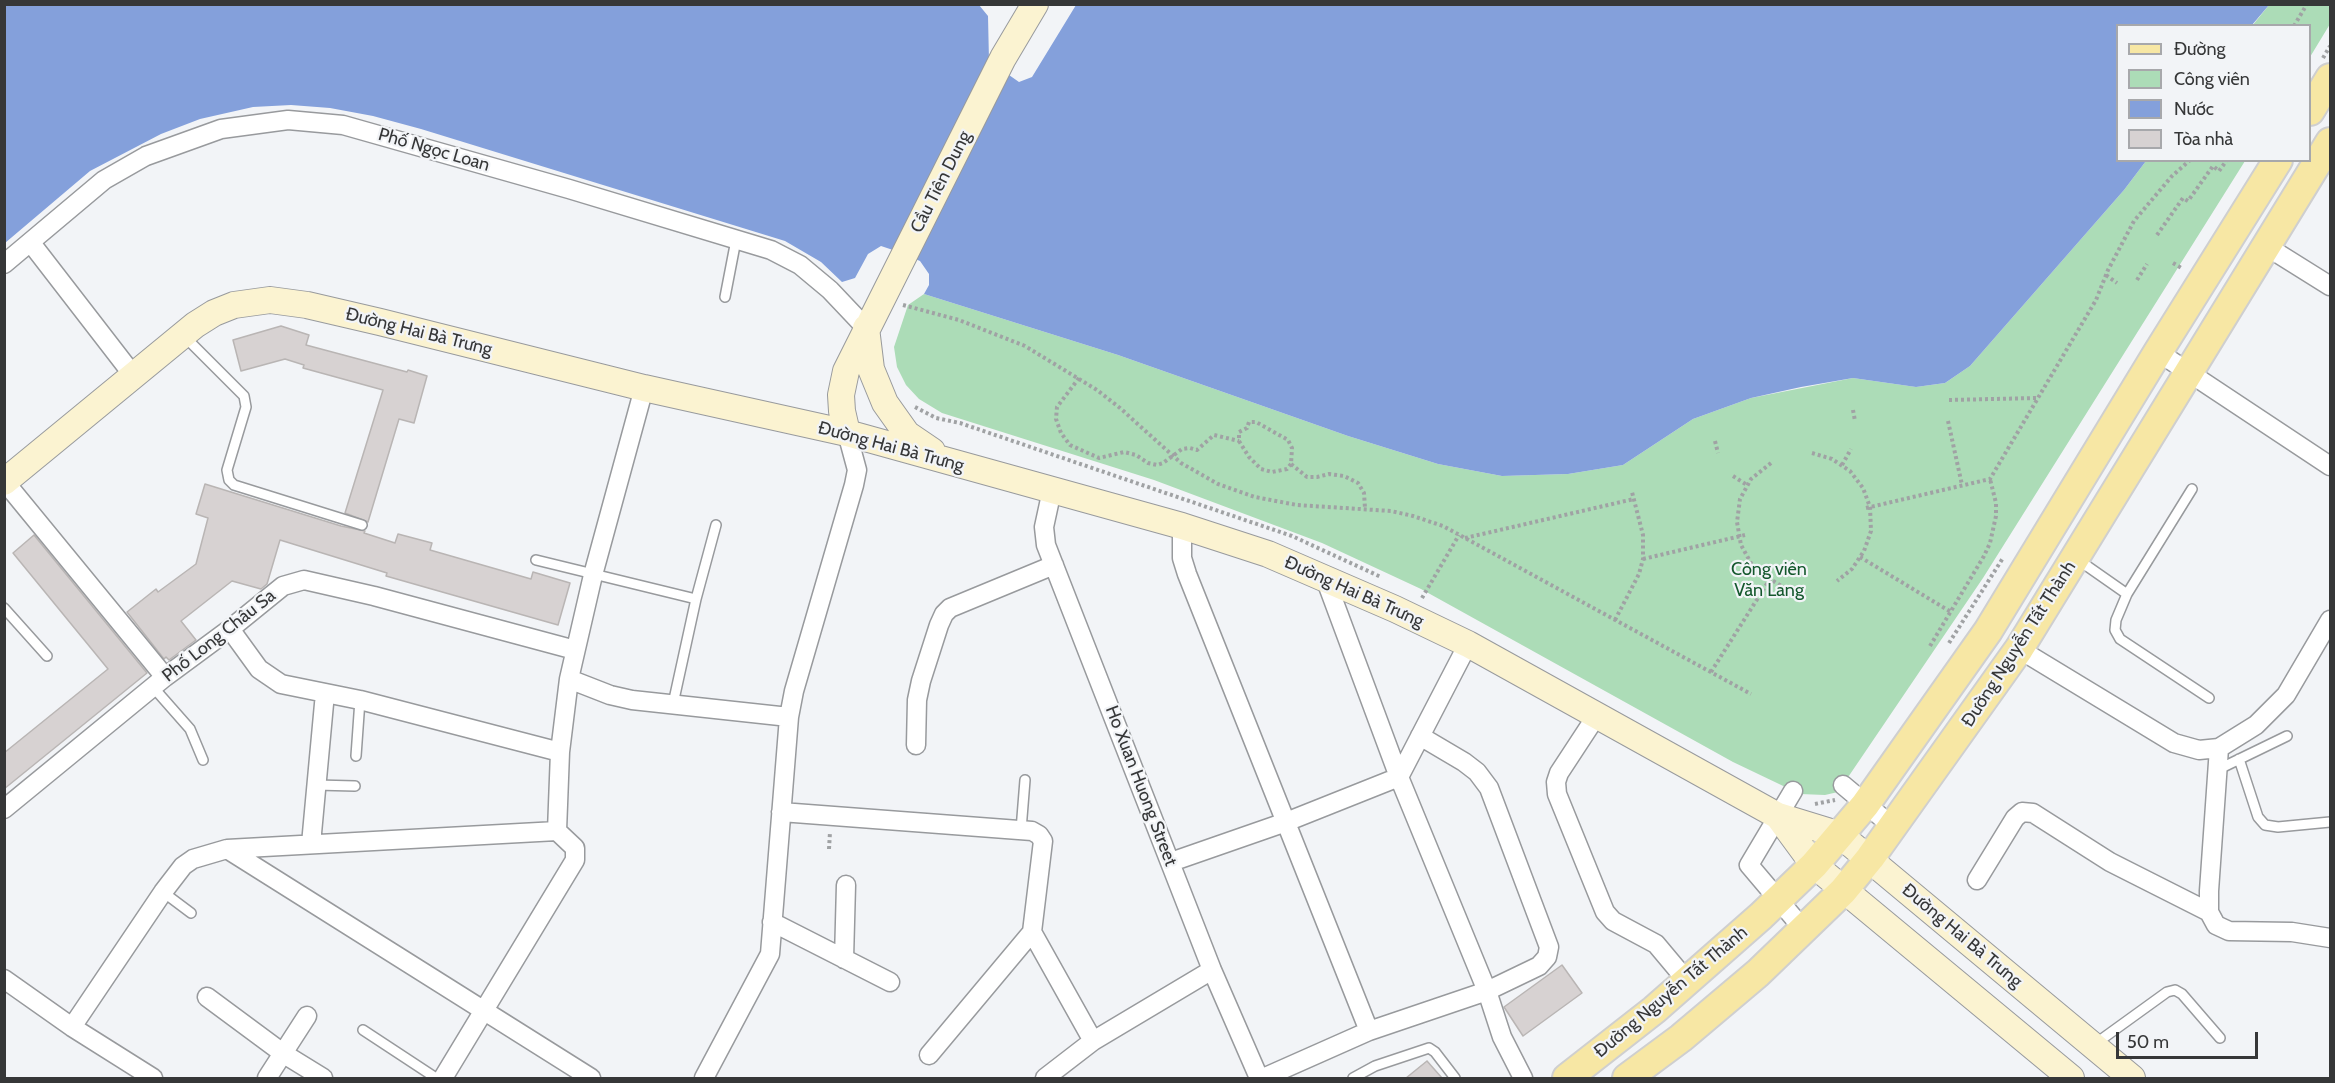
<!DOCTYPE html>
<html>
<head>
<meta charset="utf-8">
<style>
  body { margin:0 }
  #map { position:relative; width:2335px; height:1083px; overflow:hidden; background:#f2f4f7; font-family:Cabin,sans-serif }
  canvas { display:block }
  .frame { position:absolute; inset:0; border:6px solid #363738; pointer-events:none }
  .legend { position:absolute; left:2116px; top:24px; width:195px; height:138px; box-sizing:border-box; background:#f2f4f7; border:2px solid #a7a8ab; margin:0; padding:8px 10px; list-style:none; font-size:18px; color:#363738 }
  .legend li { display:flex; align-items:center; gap:12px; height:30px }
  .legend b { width:30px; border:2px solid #a7a8ab }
  .scale { position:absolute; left:2116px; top:1032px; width:142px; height:27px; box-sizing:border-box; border:3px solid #363738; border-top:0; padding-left:8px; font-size:18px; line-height:21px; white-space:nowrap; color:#363738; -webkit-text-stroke:4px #f2f4f7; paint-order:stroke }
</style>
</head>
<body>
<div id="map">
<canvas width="2335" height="1083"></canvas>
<div class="frame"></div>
<ul class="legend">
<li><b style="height:8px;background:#f7e7a4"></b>Đường</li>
<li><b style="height:16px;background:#acdcb7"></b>Công viên</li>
<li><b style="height:16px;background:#84a0db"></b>Nước</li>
<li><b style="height:16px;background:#d7d2d2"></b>Tòa nhà</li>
</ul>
<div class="scale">50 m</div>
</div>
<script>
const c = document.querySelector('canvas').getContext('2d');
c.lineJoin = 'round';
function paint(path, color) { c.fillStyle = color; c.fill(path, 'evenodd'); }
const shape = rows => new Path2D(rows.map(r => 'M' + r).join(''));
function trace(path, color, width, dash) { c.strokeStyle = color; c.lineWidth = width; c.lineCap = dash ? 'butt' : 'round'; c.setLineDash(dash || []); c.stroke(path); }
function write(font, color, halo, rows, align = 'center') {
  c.font = font + ' Cabin,sans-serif'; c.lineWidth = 4.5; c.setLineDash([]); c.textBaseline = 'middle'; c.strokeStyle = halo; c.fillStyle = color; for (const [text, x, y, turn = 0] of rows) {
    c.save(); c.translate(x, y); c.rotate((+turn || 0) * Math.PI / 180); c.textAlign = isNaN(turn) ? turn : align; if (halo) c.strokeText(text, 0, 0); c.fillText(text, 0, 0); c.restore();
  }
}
paint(shape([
  [2269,5,2330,5,2330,24,2310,57,2310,26,2252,26],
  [2146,161,2245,161,1983,578,1838,792,1825,795,1800,794,1733,762,1421,589,1322,543,1154,480,942,413,919,399,906,385,897,367,894,347,908,305,924,294,1118,355,1348,436,1438,464,1502,476,1568,474,1623,465,1693,419,1751,398,1853,378,1916,387,1945,383,1970,366,2124,190]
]), '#acdcb7');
paint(shape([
  [5,5,979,5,988,16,989,61,1019,82,1032,77,1076,5,2269,5,2252,25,2118,26,2118,160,2146,161,2124,190,1970,366,1945,383,1916,387,1853,378,1801,387,1751,398,1693,419,1623,465,1568,474,1502,476,1438,464,1348,436,1118,355,924,294,929,285,929,274,920,261,896,251,881,246,868,254,855,278,842,282,821,262,785,241,421,129,373,116,330,108,291,105,253,107,200,119,161,134,90,171,5,243]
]), '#84a0db');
const building = shape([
  [281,326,309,335,306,345,407,372,408,370,427,376,414,423,399,419,368,522,345,513,383,390,303,368,304,365,285,359,241,371,233,340,281,326],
  [205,484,341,526,365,531,364,533,395,543,398,534,432,543,430,550,531,579,533,572,570,583,558,625,386,576,387,573,280,540,267,584,261,589,232,581,181,621,196,640,169,660,166,657,164,659,127,612,156,589,158,592,196,564,208,518,196,514,205,484],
  [34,535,147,673,4,789,4,753,108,669,13,553,34,535],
  [1562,965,1582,993,1523,1036,1504,1007,1562,965],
  [1427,1061,1442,1078,1406,1078,1427,1061]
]);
paint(building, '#d7d2d2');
trace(building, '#b9b5b4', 1.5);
const lane = shape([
  [725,297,736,240],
  [184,336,244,396,246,407,227,470,229,480,234,485,362,525],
  [2192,489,2127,594,2116,620,2115,630,2120,639,2209,698],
  [2077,559,2127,594],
  [536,560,696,599,716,525],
  [4,608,47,656],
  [153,687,190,729,203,760],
  [673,704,696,599],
  [356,756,360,700],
  [2239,759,2258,817,2265,825,2278,827,2330,822],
  [2217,770,2287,736],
  [316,785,355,786],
  [1021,830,1025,780],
  [163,892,191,913],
  [363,1030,436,1078],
  [2095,1044,2167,992,2175,990,2182,994,2220,1038],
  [1353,1078,1375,1066,1429,1048,1435,1052,1455,1078]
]);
const street = shape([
  [31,243,133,375],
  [2266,246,2330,286],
  [4,264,104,180,146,156,221,129,288,120,343,125,569,189,771,250,800,265,830,290,866,328],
  [2158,352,2330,466],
  [5,482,165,677],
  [1052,490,1044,527,1046,545,1212,970,1259,1078],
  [1182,526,1182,558,1187,574,1369,1031],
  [1325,578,1399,777,1487,991,1502,1037,1523,1078],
  [230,629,259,669,281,684,360,700,560,752],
  [2019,649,2174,743,2199,750,2219,748,2256,725,2286,695,2330,620],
  [569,679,610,695,632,700,789,717],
  [1597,715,1559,773,1556,782,1557,794,1605,912,1613,921,1656,944,1687,981],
  [916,745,917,700,921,681,939,625,944,614,950,608,1054,565],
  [2219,748,2209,891,2209,912,2216,925,2229,931,2292,932,2330,938],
  [1843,785,1893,827],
  [1793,791,1749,865,1804,930],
  [4,809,165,677,230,629,283,586,304,580,374,596,575,650],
  [781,812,1032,831,1039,835,1043,841,1032,932,1093,1041],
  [311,844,325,693],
  [227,849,557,831],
  [1171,862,1286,822,1399,777,1468,644],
  [1977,880,2015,818,2022,812,2033,813,2110,862,2209,912],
  [772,922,890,982],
  [844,959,846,885],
  [4,979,72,1027,153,1078],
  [207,997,284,1054,323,1078],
  [72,1027,163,892,183,866,193,859,227,849,591,1078],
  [929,1055,1032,932],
  [267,1078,307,1016],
  [443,1078,575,860,575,848,557,831,560,752,569,679,593,575,644,388],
  [704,1078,770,954,789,717,794,691,854,485,857,470,847,433],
  [1045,1078,1093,1041,1212,970],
  [1263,1078,1369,1031,1487,991,1539,966,1547,957,1549,947,1489,788,1477,772,1464,762,1420,736]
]);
const secondary = shape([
  [866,328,871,369,885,403,907,434,932,451],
  [847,433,842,411,841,395,846,371,1003,58,1035,4],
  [4,482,195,325,214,313,234,305,270,300,307,305,380,322,644,388,847,433,1182,526,1268,554,1395,609,1468,644,1778,816,1840,835,2132,1078],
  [1778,816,1814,865,2071,1078]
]);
const primary = shape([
  [2310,111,2330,78],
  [1567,1078,1654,1010,1761,916,1814,865,1865,805,1988,631,2158,352,2278,160],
  [1627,1078,1681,1038,1758,973,1843,891,1870,858,2019,649,2330,142]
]);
trace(lane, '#989a9d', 12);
trace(street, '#989a9d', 21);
trace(secondary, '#989a9d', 28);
trace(primary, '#cfcfcf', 32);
trace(shape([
  [2294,26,2307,4],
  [2323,58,2330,46],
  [2157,235,2183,198,2188,201,2213,166,2219,171,2227,160],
  [2173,263,2183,269],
  [2106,275,2117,283],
  [2137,280,2147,264],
  [903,305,959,320,1025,346,1097,390,1120,408,1181,463,1218,484,1255,497,1297,505,1391,511,1413,516,1443,526,1751,694],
  [1079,378,1057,407,1056,419,1061,433,1070,445,1099,458,1124,452,1136,455,1148,463,1157,465,1163,463,1182,449,1190,448,1197,450,1214,435,1239,441],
  [1949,400,2037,398],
  [915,407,936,418,960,423,1292,536,1381,577],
  [1853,410,1855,421],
  [1948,421,1962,485],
  [1715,441,1718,453],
  [1812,453,1832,459,1850,471,1863,488,1870,507,1871,531,1864,551,1852,569,1837,581],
  [1771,463,1751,479,1740,499,1737,522,1741,545,1752,565,1770,579,1783,587,1801,589],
  [1291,464,1287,469,1272,472,1261,469,1249,457,1239,441,1239,432,1247,428,1249,422,1256,422,1288,440,1292,448,1291,464,1307,477,1317,477,1329,474,1344,476,1358,483,1364,493,1365,508],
  [1842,465,1851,449],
  [1733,476,1747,485],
  [1866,508,1990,479,2096,300,2108,270,2134,221,2172,176,2190,160],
  [1465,538,1634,499],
  [1860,557,1951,612],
  [1643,559,1745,535],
  [1422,598,1459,535],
  [1615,620,1639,574,1643,559,1643,535,1632,492],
  [1949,643,2003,558],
  [1930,646,1984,556,1990,543,1996,516,1996,503,1990,479],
  [1711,672,1770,579],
  [1815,804,1835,800],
  [829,849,830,832]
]), '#a0a2a4', 4, [3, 3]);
trace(lane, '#fff', 9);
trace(street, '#fff', 18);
trace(secondary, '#fbf3d1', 26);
trace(primary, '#f7e7a4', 28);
write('18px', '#363738', '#f2f4f7', [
  ["Phố Ngọc Loan",434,150,16],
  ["Cầu Tiên Dung",941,182,-63],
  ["Đường Hai Bà Trưng",419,332,14],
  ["Đường Hai Bà Trưng",891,447,15],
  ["Đường Hai Bà Trưng",1354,592,24],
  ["Phố Long Châu Sa",219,636,-38],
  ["Đường Nguyễn Tất Thành",2019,644,-57],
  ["Ho Xuan Huong Street",1141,786,69],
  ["Đường Hai Bà Trưng",1962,936,40],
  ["Đường Nguyễn Tất Thành",1671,992,-40]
]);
write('18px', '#14582d', '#f2f4f7', [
  ["Công viên",1769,570],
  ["Văn Lang",1769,591]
]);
</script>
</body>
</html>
